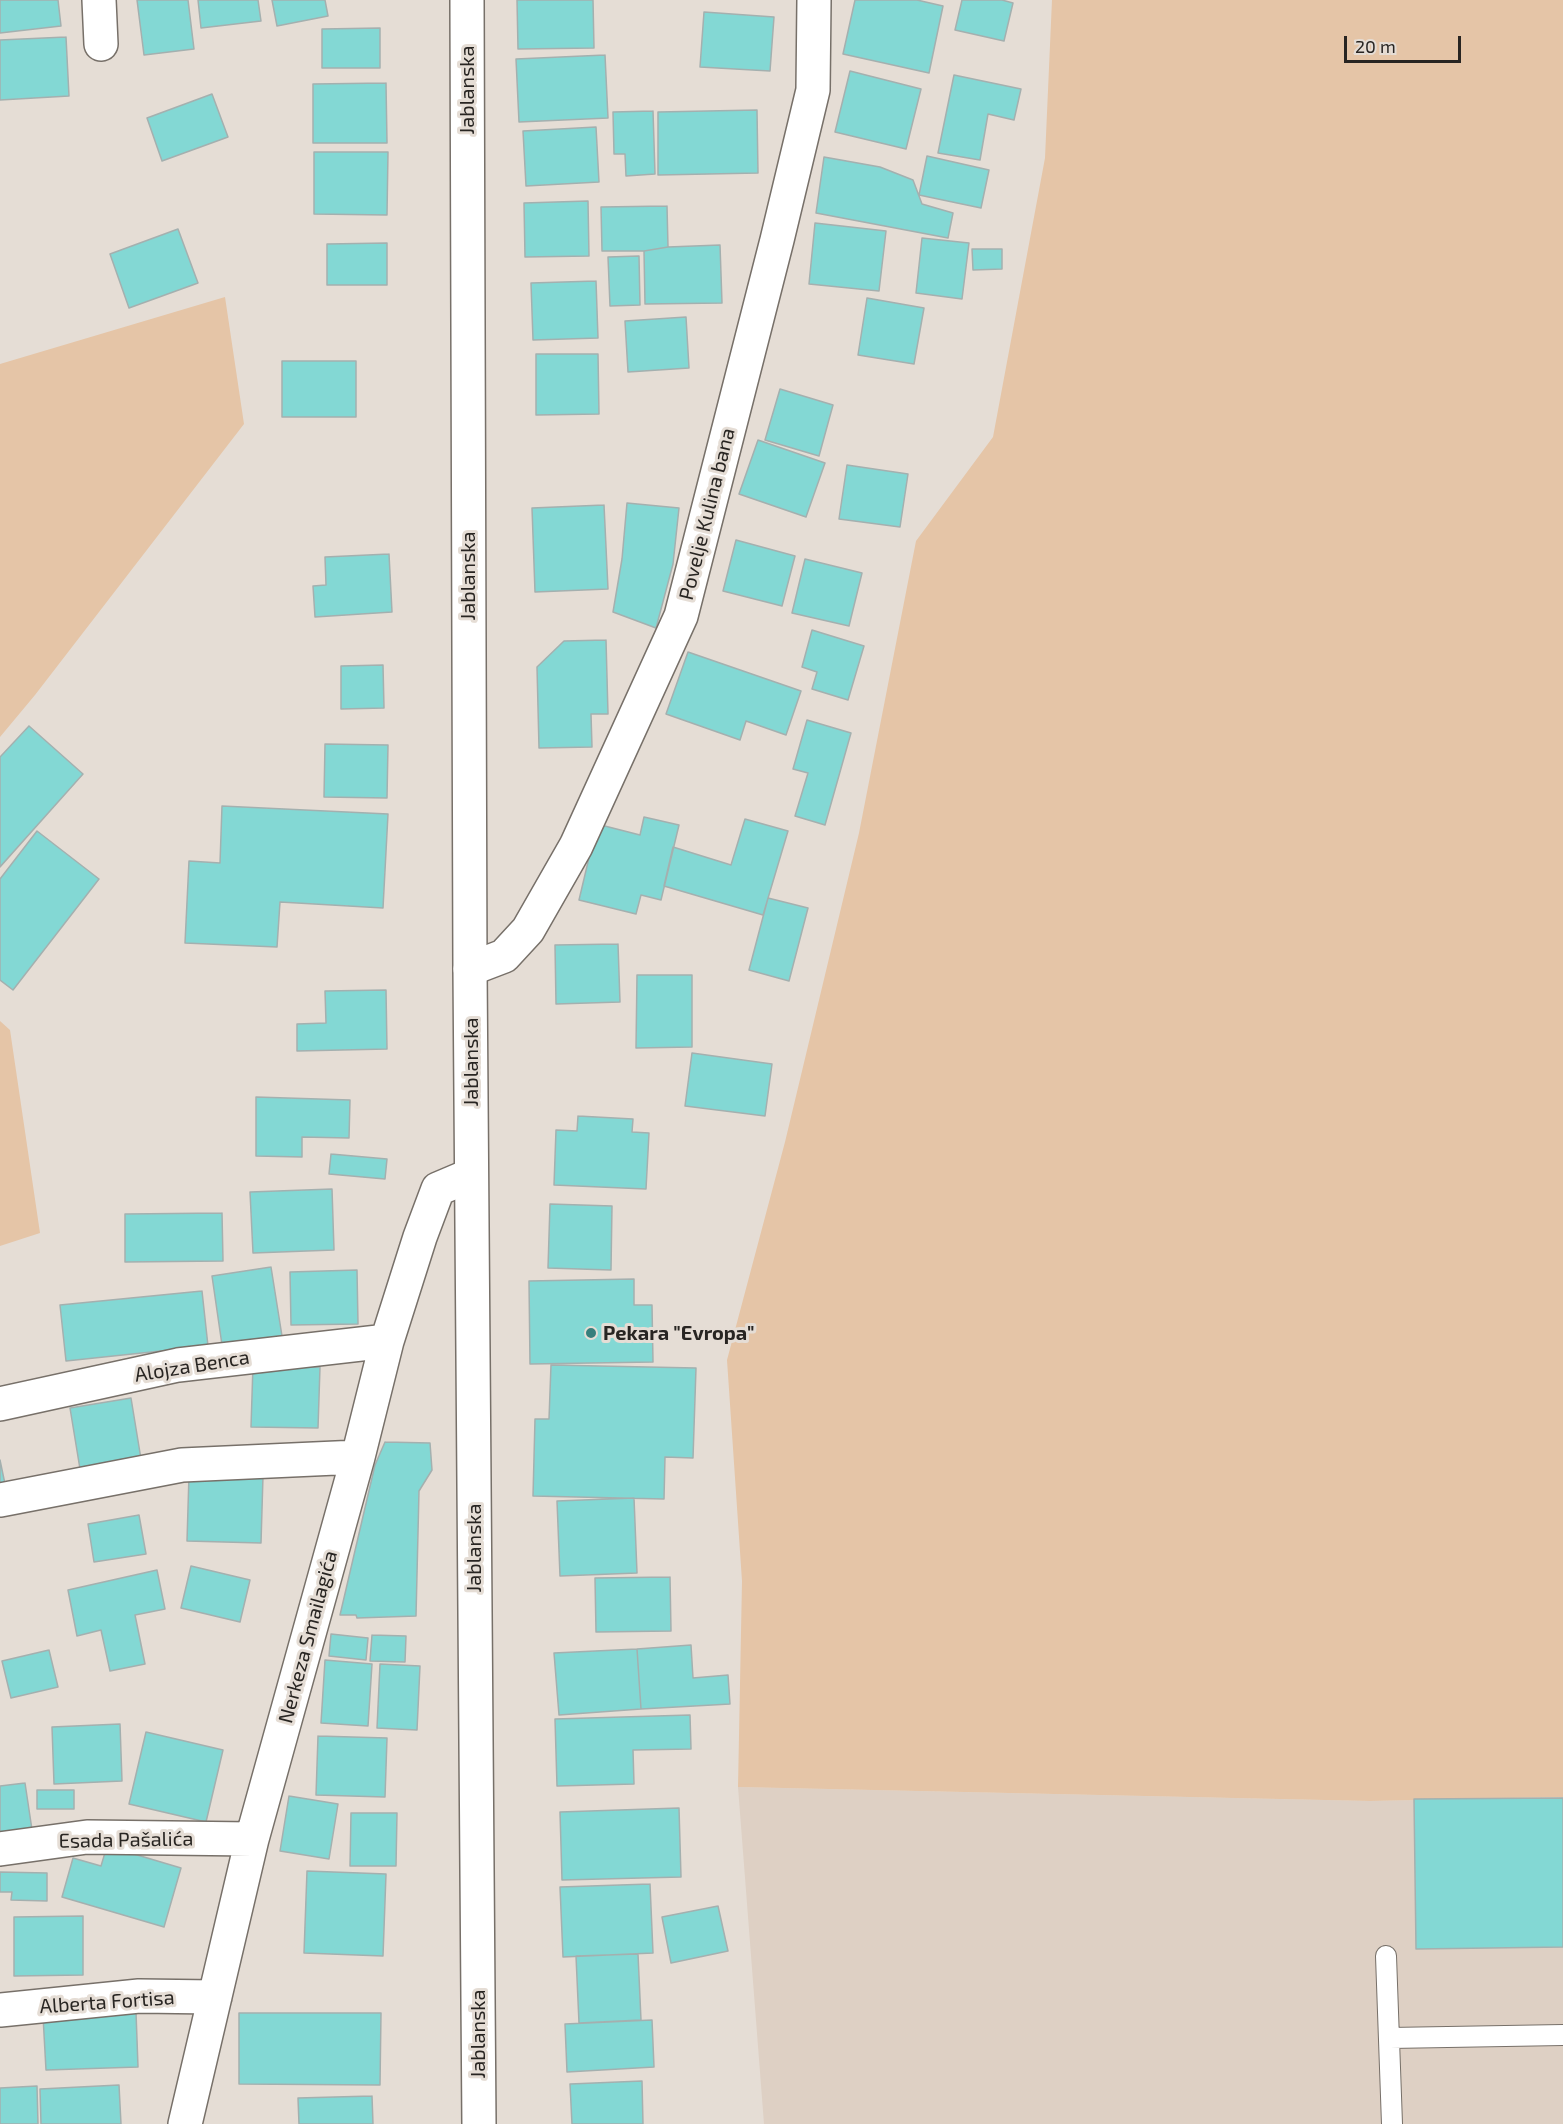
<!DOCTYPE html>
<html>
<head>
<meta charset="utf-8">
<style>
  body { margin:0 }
  #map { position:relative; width:1563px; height:2124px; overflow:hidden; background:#e5ddd5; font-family:"Exo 2",sans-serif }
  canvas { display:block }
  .scale { position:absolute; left:1344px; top:36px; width:117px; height:27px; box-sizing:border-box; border:3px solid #282522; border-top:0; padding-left:8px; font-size:18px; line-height:21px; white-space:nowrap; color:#282522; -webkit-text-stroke:4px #e5ddd5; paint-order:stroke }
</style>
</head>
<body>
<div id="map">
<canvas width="1563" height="2124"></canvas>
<div class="scale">20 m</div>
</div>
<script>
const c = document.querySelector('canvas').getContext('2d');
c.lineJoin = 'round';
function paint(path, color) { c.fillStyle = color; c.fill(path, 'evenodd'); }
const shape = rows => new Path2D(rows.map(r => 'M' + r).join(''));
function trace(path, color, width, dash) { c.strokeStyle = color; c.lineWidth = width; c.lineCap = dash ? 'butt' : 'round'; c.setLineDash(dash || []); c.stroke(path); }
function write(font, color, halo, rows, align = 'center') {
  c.font = font + ' "Exo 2",sans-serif'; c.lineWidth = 6; c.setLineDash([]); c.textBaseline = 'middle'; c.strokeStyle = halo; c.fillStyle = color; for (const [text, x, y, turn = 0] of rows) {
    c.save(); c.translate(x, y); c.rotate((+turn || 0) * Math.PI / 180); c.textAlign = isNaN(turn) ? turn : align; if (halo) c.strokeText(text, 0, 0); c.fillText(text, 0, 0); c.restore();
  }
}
paint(shape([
  [738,1787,1370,1801,1563,1797,1563,2124,764,2124]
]), '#ded0c4');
paint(shape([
  [1052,0,1563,0,1563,1797,1370,1801,738,1787,742,1581,727,1360,785,1142,859,833,916,541,993,437,1045,158],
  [225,297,244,424,35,695,0,737,0,364],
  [0,1021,10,1030,40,1233,0,1246]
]), '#e5c5a7');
const building = shape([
  [0,0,58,0,61,26,0,33,0,0],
  [137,0,188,0,194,49,144,55,137,0],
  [198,0,258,0,261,21,201,28,198,0],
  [272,0,325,0,328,16,277,26,272,0],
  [517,0,593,0,594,48,518,49,517,0],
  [855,0,917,0,943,6,929,73,843,54,855,0],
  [962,0,1002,0,1013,3,1004,41,955,30,962,0],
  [704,12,774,17,770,71,700,67,704,12],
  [380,28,380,68,322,68,322,29,380,28],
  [66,37,69,96,0,100,0,40,66,37],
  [605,55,608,118,519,122,516,59,605,55],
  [850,71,921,89,906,149,835,132,850,71],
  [954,75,1021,89,1014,120,988,114,980,160,938,153,954,75],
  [386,83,387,143,313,143,313,84,386,83],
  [212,94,228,137,162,161,147,118,212,94],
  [757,110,758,173,658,175,658,112,757,110],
  [653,111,655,174,626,176,625,154,614,154,613,112,653,111],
  [596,127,599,182,526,186,523,131,596,127],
  [314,152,388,152,387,215,314,214,314,152],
  [927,156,989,170,981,208,919,195,927,156],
  [824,157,880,167,913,180,922,204,953,213,948,238,816,213,824,157],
  [588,201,589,256,525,257,524,203,588,201],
  [667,206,668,247,644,251,602,251,601,207,667,206],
  [815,223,886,231,879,291,809,284,815,223],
  [178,229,198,283,129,308,110,254,178,229],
  [922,238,969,243,962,299,916,293,922,238],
  [387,243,387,285,327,285,327,244,387,243],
  [720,245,722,303,645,304,644,251,668,247,720,245],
  [972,249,1002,249,1002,269,973,270,972,249],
  [639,256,640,305,610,306,608,257,639,256],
  [596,281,598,338,533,340,531,283,596,281],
  [867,298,924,308,914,364,858,355,867,298],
  [686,317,689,368,628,372,625,321,686,317],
  [536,354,598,354,599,414,536,415,536,354],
  [282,361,356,361,356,417,282,417,282,361],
  [780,389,833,405,819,456,765,440,780,389],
  [758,440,825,463,806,517,739,494,758,440],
  [847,465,908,474,900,527,839,519,847,465],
  [627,503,679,508,673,564,656,628,613,612,622,559,627,503],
  [604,505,608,589,535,592,532,508,604,505],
  [736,540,795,556,782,606,723,591,736,540],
  [389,554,392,612,315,617,313,586,326,585,325,557,389,554],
  [805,559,862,573,849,626,792,613,805,559],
  [812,630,864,646,848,700,812,689,817,672,802,667,812,630],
  [606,640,608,714,591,714,592,747,539,748,537,667,564,641,606,640],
  [688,652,801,691,786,735,746,721,740,740,666,714,688,652],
  [383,665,384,708,341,709,341,666,383,665],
  [807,720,851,733,825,825,795,816,808,773,793,769,807,720],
  [29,726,83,774,0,867,0,757,29,726],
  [325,744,388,745,387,798,324,797,325,744],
  [222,806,388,814,383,908,280,902,277,947,185,943,189,861,220,863,222,806],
  [644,817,679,825,661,900,641,895,636,914,579,900,597,824,640,835,644,817],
  [745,819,788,831,763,915,664,886,673,847,731,865,745,819],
  [37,831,99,879,13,990,0,980,0,879,37,831],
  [768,898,808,908,789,981,749,970,768,898],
  [618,944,620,1002,556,1004,555,945,618,944],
  [637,975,692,975,692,1047,636,1048,637,975],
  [386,990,387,1049,297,1051,297,1024,326,1023,325,991,386,990],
  [692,1053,772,1064,765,1116,685,1106,692,1053],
  [256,1097,350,1100,349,1138,302,1137,302,1157,256,1156,256,1097],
  [578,1116,633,1119,632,1132,649,1133,646,1189,554,1185,556,1130,577,1131,578,1116],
  [331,1154,387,1159,385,1179,329,1174,331,1154],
  [332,1189,334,1250,253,1253,250,1192,332,1189],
  [550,1204,612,1206,611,1270,548,1268,550,1204],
  [222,1213,223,1261,125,1262,125,1214,222,1213],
  [271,1267,282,1336,222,1345,212,1276,271,1267],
  [357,1270,358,1324,291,1325,290,1272,357,1270],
  [634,1279,634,1305,652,1305,653,1362,530,1364,529,1281,634,1279],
  [202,1291,208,1346,66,1361,60,1305,202,1291],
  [253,1365,320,1367,318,1428,251,1427,253,1365],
  [551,1365,696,1368,693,1458,665,1457,664,1499,533,1496,535,1419,549,1419,551,1365],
  [131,1398,141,1459,80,1469,70,1408,131,1398],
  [385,1442,430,1443,432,1470,419,1491,416,1616,357,1618,356,1615,340,1615,375,1465,385,1442],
  [0,1460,5,1484,0,1485,0,1460],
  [189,1475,263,1476,261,1543,187,1541,189,1475],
  [634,1498,637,1573,560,1576,557,1501,634,1498],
  [139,1515,146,1554,94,1562,88,1524,139,1515],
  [191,1566,250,1580,240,1622,181,1608,191,1566],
  [157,1570,165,1609,135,1615,145,1664,110,1671,101,1630,77,1636,68,1590,157,1570],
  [670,1577,671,1631,596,1632,595,1578,670,1577],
  [331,1634,368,1638,366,1660,329,1656,331,1634],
  [372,1635,406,1636,405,1662,370,1661,372,1635],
  [691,1645,693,1678,728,1675,730,1704,641,1709,637,1649,691,1645],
  [637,1649,641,1709,559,1715,554,1653,637,1649],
  [49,1650,58,1687,11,1698,2,1661,49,1650],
  [325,1660,372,1664,368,1726,321,1723,325,1660],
  [380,1664,420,1666,417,1730,377,1728,380,1664],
  [690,1715,691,1749,633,1750,634,1784,557,1786,555,1719,690,1715],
  [120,1724,122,1781,54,1784,52,1727,120,1724],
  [146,1732,223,1750,206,1822,129,1804,146,1732],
  [318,1736,387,1738,385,1797,316,1795,318,1736],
  [25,1783,34,1843,0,1847,0,1786,25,1783],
  [37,1790,74,1790,74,1809,37,1809,37,1790],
  [289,1796,338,1804,329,1859,280,1851,289,1796],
  [1563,1798,1563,1947,1416,1949,1414,1799,1563,1798],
  [679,1808,681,1877,562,1880,560,1812,679,1808],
  [351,1813,397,1813,396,1866,350,1866,351,1813],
  [107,1846,181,1868,164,1927,62,1897,73,1858,101,1866,107,1846],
  [307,1871,386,1874,383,1956,304,1953,307,1871],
  [0,1872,47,1873,47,1901,11,1900,12,1892,0,1892,0,1872],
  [650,1884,653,1953,563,1957,560,1887,650,1884],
  [718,1906,728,1951,671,1963,662,1917,718,1906],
  [83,1916,83,1975,14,1976,14,1917,83,1916],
  [638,1954,641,2020,579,2023,576,1956,638,1954],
  [136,2012,138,2067,46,2070,43,2016,136,2012],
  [239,2013,381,2013,380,2085,239,2084,239,2013],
  [652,2020,654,2067,567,2072,565,2024,652,2020],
  [642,2081,643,2124,572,2124,570,2084,642,2081],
  [119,2085,121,2124,41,2124,40,2089,119,2085],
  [37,2086,38,2124,0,2124,0,2088,37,2086],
  [372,2096,373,2124,299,2124,298,2098,372,2096]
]);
paint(building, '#83d8d4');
trace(building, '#a4b0af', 1.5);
const lane = shape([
  [1386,1956,1392,2124],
  [1390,2038,1563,2035]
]);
const street = shape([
  [99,0,101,44],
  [470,969,504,956,528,930,576,846,681,616,777,240,813,90,814,0],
  [0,1404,178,1365,387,1341],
  [0,1500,182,1465,358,1457],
  [0,1849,87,1837,252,1839],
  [0,2010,139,1996,215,1997],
  [185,2124,252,1839,358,1457,387,1341,420,1237,438,1189,471,1175]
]);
const primary = shape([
  [467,0,470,969,479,2124]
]);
trace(lane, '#777069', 22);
trace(street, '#777069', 36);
trace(primary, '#777069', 36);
trace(lane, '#fff', 20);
trace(street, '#fff', 33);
trace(primary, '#fff', 33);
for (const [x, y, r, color] of [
  [591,1333,6,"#377f7c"]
]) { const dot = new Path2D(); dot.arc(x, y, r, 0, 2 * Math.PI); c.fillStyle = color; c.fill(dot); trace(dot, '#e5ddd5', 2); }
write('20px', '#282522', '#e5ddd5', [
  ["Jablanska",467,90,-90],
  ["Povelje Kulina bana",707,514,-76],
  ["Jablanska",468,576,-90],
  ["Jablanska",471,1062,-90],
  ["Alojza Benca",192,1366,-9],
  ["Jablanska",474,1548,-90],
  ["Nerkeza Smailagića",308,1637,-75],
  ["Esada Pašalića",126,1840,-1],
  ["Alberta Fortisa",107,2002,-4],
  ["Jablanska",478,2034,-90]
]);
write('bold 20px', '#282522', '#e5ddd5', [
  ["Pekara \"Evropa\"",603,1333]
], 'left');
</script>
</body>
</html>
